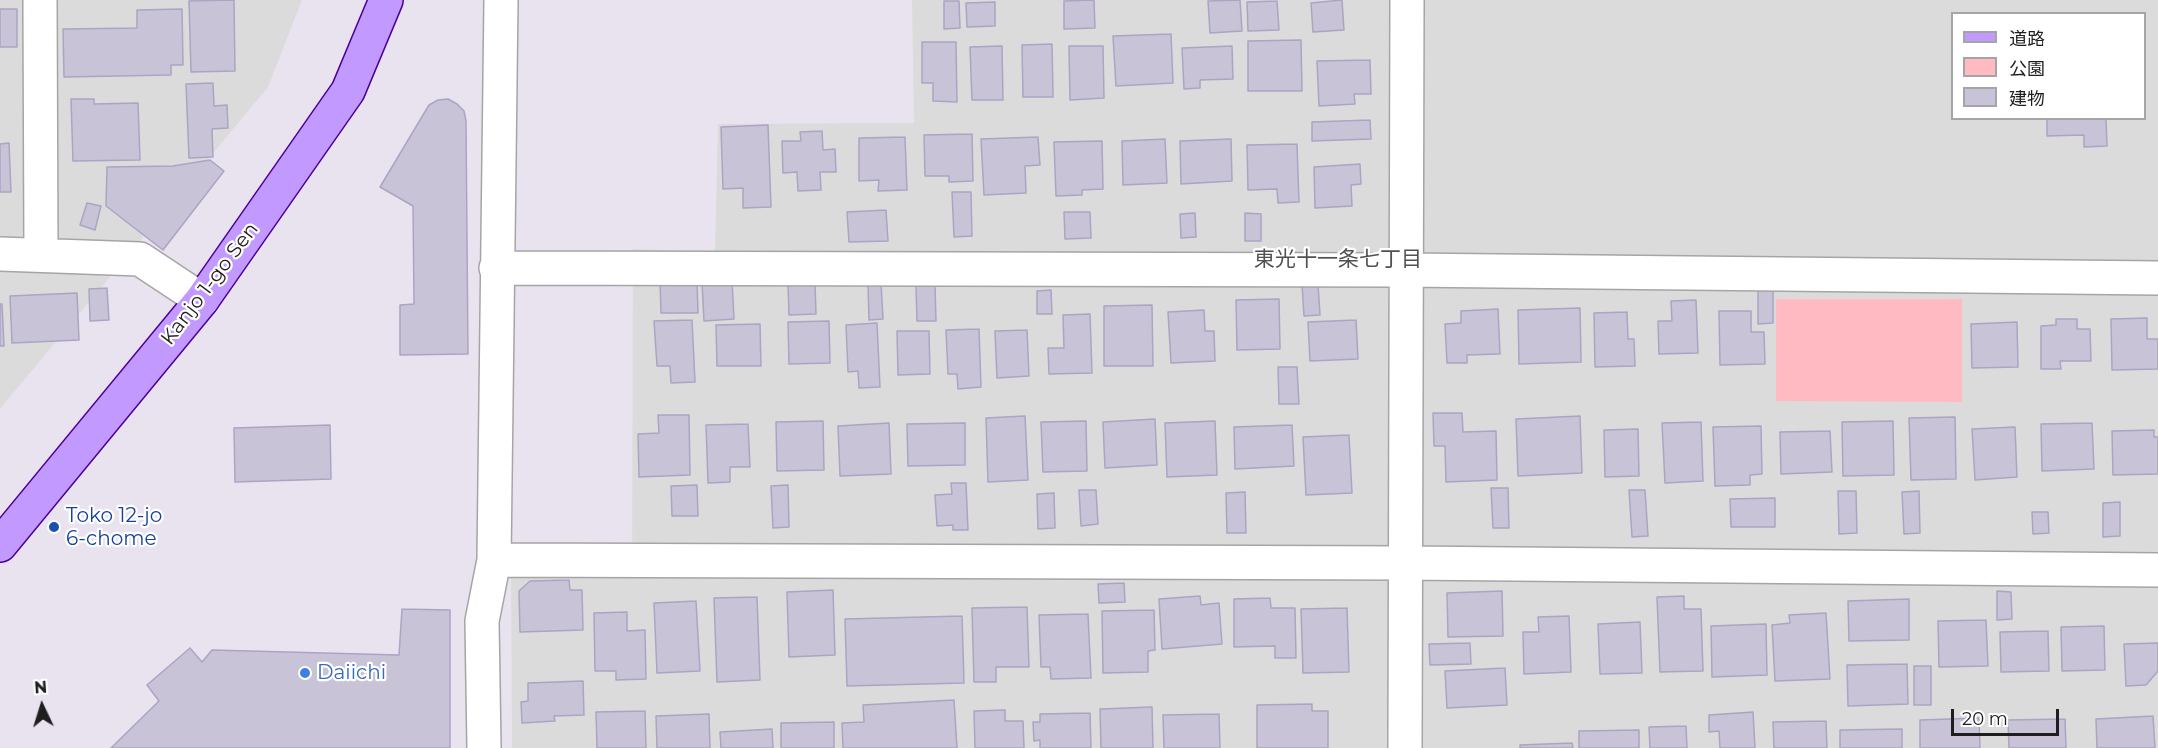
<!DOCTYPE html>
<html>
<head>
<meta charset="utf-8">
<style>
  body { margin:0 }
  #map { position:relative; width:2158px; height:748px; overflow:hidden; background:#e9e3f0; font-family:Montserrat,"Noto Sans JP",sans-serif }
  canvas { display:block }
  .legend { position:absolute; left:1951px; top:12px; width:195px; height:108px; box-sizing:border-box; background:#fff; border:2px solid #a5a5a5; margin:0; padding:8px 10px; list-style:none; font-size:18px; color:#1e1e1e }
  .legend li { display:flex; align-items:center; gap:12px; height:30px }
  .legend b { width:30px; border:2px solid #a5a5a5 }
  .north { position:absolute; left:12px; top:676px; width:60px; height:60px; -webkit-text-stroke:4px #fff; paint-order:stroke; rotate:356deg; font-size:16px; font-weight:700; line-height:24px; text-align:center; color:#1e1e1e }
  .north::after { content:''; display:block; margin:auto; width:21px; height:27px; background:#1e1e1e; clip-path:polygon(50% 0,100% 100%,50% 72%,0 100%) }
  .scale { position:absolute; left:1951px; top:709px; width:108px; height:27px; box-sizing:border-box; border:3px solid #1e1e1e; border-top:0; padding-left:8px; font-size:18px; line-height:21px; white-space:nowrap; color:#1e1e1e; -webkit-text-stroke:4px #fff; paint-order:stroke }
</style>
</head>
<body>
<div id="map">
<canvas width="2158" height="748"></canvas>
<ul class="legend">
<li><b style="height:8px;background:#c299ff"></b>道路</li>
<li><b style="height:16px;background:#ffbbc1"></b>公園</li>
<li><b style="height:16px;background:#c8c3d7"></b>建物</li>
</ul>
<div class="north">N</div>
<div class="scale">20 m</div>
</div>
<script>
const c = document.querySelector('canvas').getContext('2d');
c.lineJoin = 'round';
function paint(path, color) { c.fillStyle = color; c.fill(path, 'evenodd'); }
const shape = rows => new Path2D(rows.map(r => 'M' + r).join(''));
function trace(path, color, width, dash) { c.strokeStyle = color; c.lineWidth = width; c.lineCap = dash ? 'butt' : 'round'; c.setLineDash(dash || []); c.stroke(path); }
function write(font, color, halo, rows, align = 'center') {
  c.font = font + ' Montserrat,"Noto Sans JP",sans-serif'; c.lineWidth = 4.5; c.setLineDash([]); c.textBaseline = 'middle'; c.strokeStyle = halo; c.fillStyle = color; for (const [text, x, y, turn = 0] of rows) {
    c.save(); c.translate(x, y); c.rotate((+turn || 0) * Math.PI / 180); c.textAlign = isNaN(turn) ? turn : align; if (halo) c.strokeText(text, 0, 0); c.fillText(text, 0, 0); c.restore();
  }
}
paint(shape([
  [0,0,302,0,268,87,0,409],
  [912,0,2158,0,2158,748,512,748,511,578,632,576,633,249,715,252,718,124,914,123],
  [1952,14,2144,14,2144,118,1952,118]
]), '#dbdbdc');
paint(shape([
  [1776,299,1962,299,1962,402,1776,401]
]), '#ffbbc1');
const building = shape([
  [234,0,235,71,191,72,189,1,234,0],
  [1094,0,1095,28,1064,29,1064,1,1094,0],
  [1240,0,1242,31,1210,33,1208,1,1240,0],
  [1342,0,1344,30,1313,32,1311,3,1342,0],
  [944,1,959,1,960,28,944,29,944,1],
  [1277,1,1279,30,1248,31,1247,2,1277,1],
  [995,2,995,26,967,27,966,3,995,2],
  [0,9,17,9,17,47,0,47,0,9],
  [182,9,183,65,171,65,171,75,64,77,63,29,137,28,137,10,182,9],
  [1171,34,1173,83,1116,86,1113,36,1171,34],
  [1301,40,1302,91,1248,91,1248,41,1301,40],
  [922,42,956,42,957,102,933,101,933,83,922,83,922,42],
  [1052,44,1053,97,1023,97,1022,45,1052,44],
  [1002,46,1003,100,972,100,970,47,1002,46],
  [1069,46,1103,46,1104,98,1070,100,1069,46],
  [1232,46,1233,79,1200,80,1200,88,1184,89,1182,48,1232,46],
  [1370,60,1371,94,1354,94,1355,104,1319,106,1317,61,1370,60],
  [213,83,214,106,227,105,228,128,212,129,213,157,189,158,186,84,213,83],
  [71,99,94,99,94,104,138,103,140,160,73,161,71,99],
  [448,99,457,104,464,111,466,121,468,354,400,355,400,305,414,304,413,206,380,187,429,105,438,100,448,99],
  [2047,118,2113,118,2106,119,2107,146,2084,147,2084,135,2047,136,2047,118],
  [1370,120,1371,139,1312,141,1312,122,1370,120],
  [768,125,771,207,743,208,743,188,723,189,721,127,768,125],
  [822,131,823,150,835,149,836,172,820,172,821,190,798,191,797,172,783,173,782,141,801,141,800,132,822,131],
  [972,134,973,181,949,182,949,176,925,176,924,135,972,134],
  [905,137,907,190,878,191,879,180,859,181,859,138,905,137],
  [1038,137,1040,165,1025,166,1026,193,984,195,981,139,1038,137],
  [1165,139,1167,183,1123,185,1122,141,1165,139],
  [1231,139,1232,181,1181,184,1180,141,1231,139],
  [1102,141,1103,189,1082,190,1082,195,1056,196,1054,142,1102,141],
  [9,143,11,192,0,192,0,144,9,143],
  [1297,144,1299,202,1278,203,1277,189,1248,190,1247,145,1297,144],
  [210,160,224,171,163,250,106,206,107,167,173,166,210,160],
  [1360,164,1361,184,1351,185,1352,206,1315,208,1314,167,1360,164],
  [952,192,971,192,972,236,954,237,952,192],
  [87,203,101,206,95,230,80,225,87,203],
  [886,210,888,241,849,242,847,212,886,210],
  [1064,212,1090,212,1091,238,1065,239,1064,212],
  [1195,213,1196,237,1181,238,1180,214,1195,213],
  [1245,213,1261,214,1261,241,1245,241,1245,213],
  [697,280,698,313,661,313,660,281,697,280],
  [732,281,734,319,704,321,702,283,732,281],
  [815,283,816,314,789,315,788,284,815,283],
  [881,283,883,319,869,320,868,284,881,283],
  [1318,284,1320,315,1304,316,1302,285,1318,284],
  [916,286,935,286,936,321,917,321,916,286],
  [107,288,109,320,90,321,89,289,107,288],
  [1758,289,1773,289,1773,323,1758,324,1758,289],
  [1051,290,1052,314,1037,314,1037,291,1051,290],
  [77,293,79,340,12,343,10,296,77,293],
  [1279,299,1280,349,1237,350,1236,300,1279,299],
  [1696,300,1698,353,1659,354,1658,321,1672,321,1671,301,1696,300],
  [0,304,2,304,4,346,0,346,0,304],
  [1152,305,1153,366,1104,366,1104,306,1152,305],
  [1580,308,1581,362,1519,364,1518,310,1580,308],
  [1498,309,1500,354,1467,355,1467,363,1447,363,1445,324,1461,323,1461,311,1498,309],
  [1204,310,1205,331,1214,331,1215,361,1171,363,1168,312,1204,310],
  [1719,311,1751,311,1751,332,1764,332,1765,364,1720,365,1719,311],
  [1627,312,1628,339,1634,339,1635,366,1595,367,1594,313,1627,312],
  [1090,314,1092,373,1049,374,1048,348,1064,348,1063,315,1090,314],
  [2147,318,2147,339,2158,339,2158,369,2112,370,2111,319,2147,318],
  [2056,319,2077,319,2077,329,2090,329,2091,361,2060,361,2061,369,2041,369,2041,326,2056,325,2056,319],
  [692,320,695,382,671,383,670,366,657,366,654,321,692,320],
  [1356,320,1358,359,1310,361,1308,322,1356,320],
  [829,321,830,363,789,364,788,322,829,321],
  [2017,322,2018,367,1972,368,1971,324,2017,322],
  [877,323,880,387,859,388,858,371,848,372,846,325,877,323],
  [760,324,761,366,717,366,716,325,760,324],
  [979,329,981,387,958,389,957,374,948,374,946,330,979,329],
  [1027,330,1029,376,997,378,995,331,1027,330],
  [897,331,929,331,930,374,898,375,897,331],
  [1278,367,1297,367,1299,404,1279,404,1278,367],
  [1433,413,1462,413,1463,432,1496,431,1497,480,1446,482,1445,446,1434,446,1433,413],
  [658,415,689,415,690,475,639,477,638,434,659,433,658,415],
  [1025,416,1028,480,988,482,986,418,1025,416],
  [1580,416,1582,473,1518,476,1516,419,1580,416],
  [1955,417,1956,479,1911,480,1909,418,1955,417],
  [1155,419,1157,465,1105,468,1103,422,1155,419],
  [823,421,824,470,777,471,776,422,823,421],
  [1086,421,1087,471,1043,472,1041,422,1086,421],
  [1215,421,1217,475,1167,477,1165,423,1215,421],
  [1893,421,1894,475,1843,476,1842,422,1893,421],
  [1701,422,1703,481,1665,483,1662,423,1701,422],
  [889,423,891,474,840,476,838,426,889,423],
  [965,423,965,465,908,466,907,424,965,423],
  [2092,423,2094,469,2042,471,2041,424,2092,423],
  [748,424,750,467,730,467,730,482,708,483,706,425,748,424],
  [330,425,331,479,235,482,234,428,330,425],
  [1292,425,1294,466,1235,469,1234,427,1292,425],
  [1761,426,1762,474,1750,475,1750,485,1715,486,1713,427,1761,426],
  [2015,427,2017,477,1975,480,1972,429,2015,427],
  [1638,429,1639,476,1605,477,1604,430,1638,429],
  [2154,430,2154,437,2158,437,2158,474,2113,475,2112,431,2154,430],
  [1830,431,1832,472,1781,474,1780,432,1830,431],
  [1349,435,1352,493,1306,495,1303,437,1349,435],
  [951,483,966,483,968,530,953,530,953,525,937,526,935,495,952,494,951,483],
  [697,485,698,516,672,516,671,486,697,485],
  [788,485,789,527,773,528,771,486,788,485],
  [1491,488,1508,488,1509,528,1493,528,1491,488],
  [1079,490,1096,490,1098,524,1081,526,1079,490],
  [1629,490,1645,490,1648,536,1632,537,1629,490],
  [1838,491,1856,491,1857,533,1839,534,1838,491],
  [1919,491,1920,533,1904,534,1902,492,1919,491],
  [1245,492,1246,533,1227,533,1226,493,1245,492],
  [1054,493,1055,528,1038,529,1037,494,1054,493],
  [1775,498,1775,527,1731,527,1730,499,1775,498],
  [2120,502,2120,536,2103,537,2103,503,2120,502],
  [2032,512,2048,512,2049,533,2033,534,2032,512],
  [569,580,570,590,582,590,583,630,520,632,519,591,530,581,569,580],
  [1124,583,1125,602,1099,603,1098,584,1124,583],
  [833,590,835,655,789,657,787,592,833,590],
  [1502,591,1503,636,1448,637,1447,593,1502,591],
  [1997,591,2011,592,2012,619,1997,620,1997,591],
  [1200,596,1201,605,1219,603,1222,644,1162,649,1159,599,1200,596],
  [1684,596,1684,609,1701,609,1703,671,1660,672,1657,597,1684,596],
  [757,597,760,680,717,682,714,598,757,597],
  [1270,598,1271,608,1295,608,1296,658,1275,658,1275,646,1234,647,1234,599,1270,598],
  [1909,599,1909,640,1849,641,1848,601,1909,599],
  [696,601,700,671,657,673,654,603,696,601],
  [1027,607,1029,667,996,667,996,682,974,682,972,608,1027,607],
  [1347,608,1349,672,1303,673,1301,609,1347,608],
  [402,609,450,610,450,748,111,748,159,701,147,685,190,648,202,662,212,650,399,655,402,609],
  [1154,610,1155,650,1148,651,1148,672,1103,673,1102,611,1154,610],
  [627,612,627,631,645,630,646,679,616,680,616,671,595,671,594,613,627,612],
  [1826,613,1830,679,1775,681,1772,625,1790,623,1789,615,1826,613],
  [1088,614,1091,678,1051,679,1050,667,1041,667,1039,615,1088,614],
  [962,616,964,683,847,686,845,619,962,616],
  [1569,616,1571,672,1524,674,1523,632,1539,632,1538,617,1569,616],
  [1986,620,1988,666,1939,667,1938,621,1986,620],
  [1640,622,1642,673,1600,674,1598,624,1640,622],
  [1766,624,1767,675,1712,677,1711,626,1766,624],
  [2104,626,2105,670,2062,671,2061,627,2104,626],
  [2048,631,2049,671,2001,672,2000,632,2048,631],
  [1470,643,1471,664,1430,665,1429,644,1470,643],
  [2158,643,2158,671,2146,685,2126,686,2124,644,2158,643],
  [1907,664,1908,704,1848,706,1847,665,1907,664],
  [1914,666,1931,666,1931,705,1914,705,1914,666],
  [1505,668,1507,705,1447,708,1445,671,1505,668],
  [583,681,584,715,554,716,555,721,522,723,521,702,528,701,528,683,583,681],
  [954,700,957,748,843,748,842,723,864,722,863,705,954,700],
  [1312,704,1312,711,1328,711,1328,748,1257,748,1257,705,1312,704],
  [1152,707,1153,748,1101,748,1100,709,1152,707],
  [1005,710,1005,721,1023,721,1024,748,975,748,974,711,1005,710],
  [645,711,646,748,597,748,596,712,645,711],
  [1753,712,1755,748,1720,748,1719,731,1709,732,1709,715,1753,712],
  [1090,713,1091,748,1040,748,1040,740,1034,741,1033,722,1040,722,1040,714,1090,713],
  [709,714,710,748,657,748,656,716,709,714],
  [1219,714,1220,748,1164,748,1163,715,1219,714],
  [2153,716,2155,748,2097,748,2096,719,2153,716],
  [1979,718,1980,748,1920,748,1920,720,1979,718],
  [2065,719,2066,748,2009,748,2008,720,2065,719],
  [1826,721,1827,748,1774,748,1773,722,1826,721],
  [834,722,834,748,781,748,781,723,834,722],
  [1686,726,1687,748,1650,748,1649,727,1686,726],
  [772,729,773,748,721,748,720,732,772,729],
  [1902,729,1902,748,1840,748,1840,730,1902,729],
  [1639,730,1639,748,1579,748,1579,731,1639,730],
  [1572,743,1573,748,1520,748,1520,745,1572,743]
]);
paint(building, '#c8c3d7');
trace(building, '#aca4c3', 1.5);
const minor = shape([
  [40,0,41,254],
  [0,254,140,259,202,300],
  [496,268,1405,270,2158,278],
  [494,560,1406,563,2158,570],
  [484,748,482,621,494,560,501,0],
  [1405,748,1407,0]
]);
const major = shape([
  [0,545,202,300,348,91,386,0]
]);
trace(minor, '#a5a5a5', 36);
trace(major, '#4c0098', 36);
trace(minor, '#fff', 33);
trace(major, '#c299ff', 33);
for (const [x, y, r, color] of [
  [54,527,6,"#1a4fb4"],
  [305,673,6,"#3f7fe0"]
]) { const dot = new Path2D(); dot.arc(x, y, r, 0, 2 * Math.PI); c.fillStyle = color; c.fill(dot); trace(dot, '#fff', 2); }
write('20px', '#1e1e1e', '#fff', [
  ["Kanjo 1-go Sen",210,284,-53]
]);
write('20px', '#164399', '#fff', [
  ["Toko 12-jo",66,516],
  ["6-chome",66,539]
], 'left');
write('20px', '#366cbe', '#fff', [
  ["Daiichi",317,673]
], 'left');
write('21px', '#515151', '#fff', [
  ["東光十一条七丁目",1338,260]
]);
</script>
</body>
</html>
